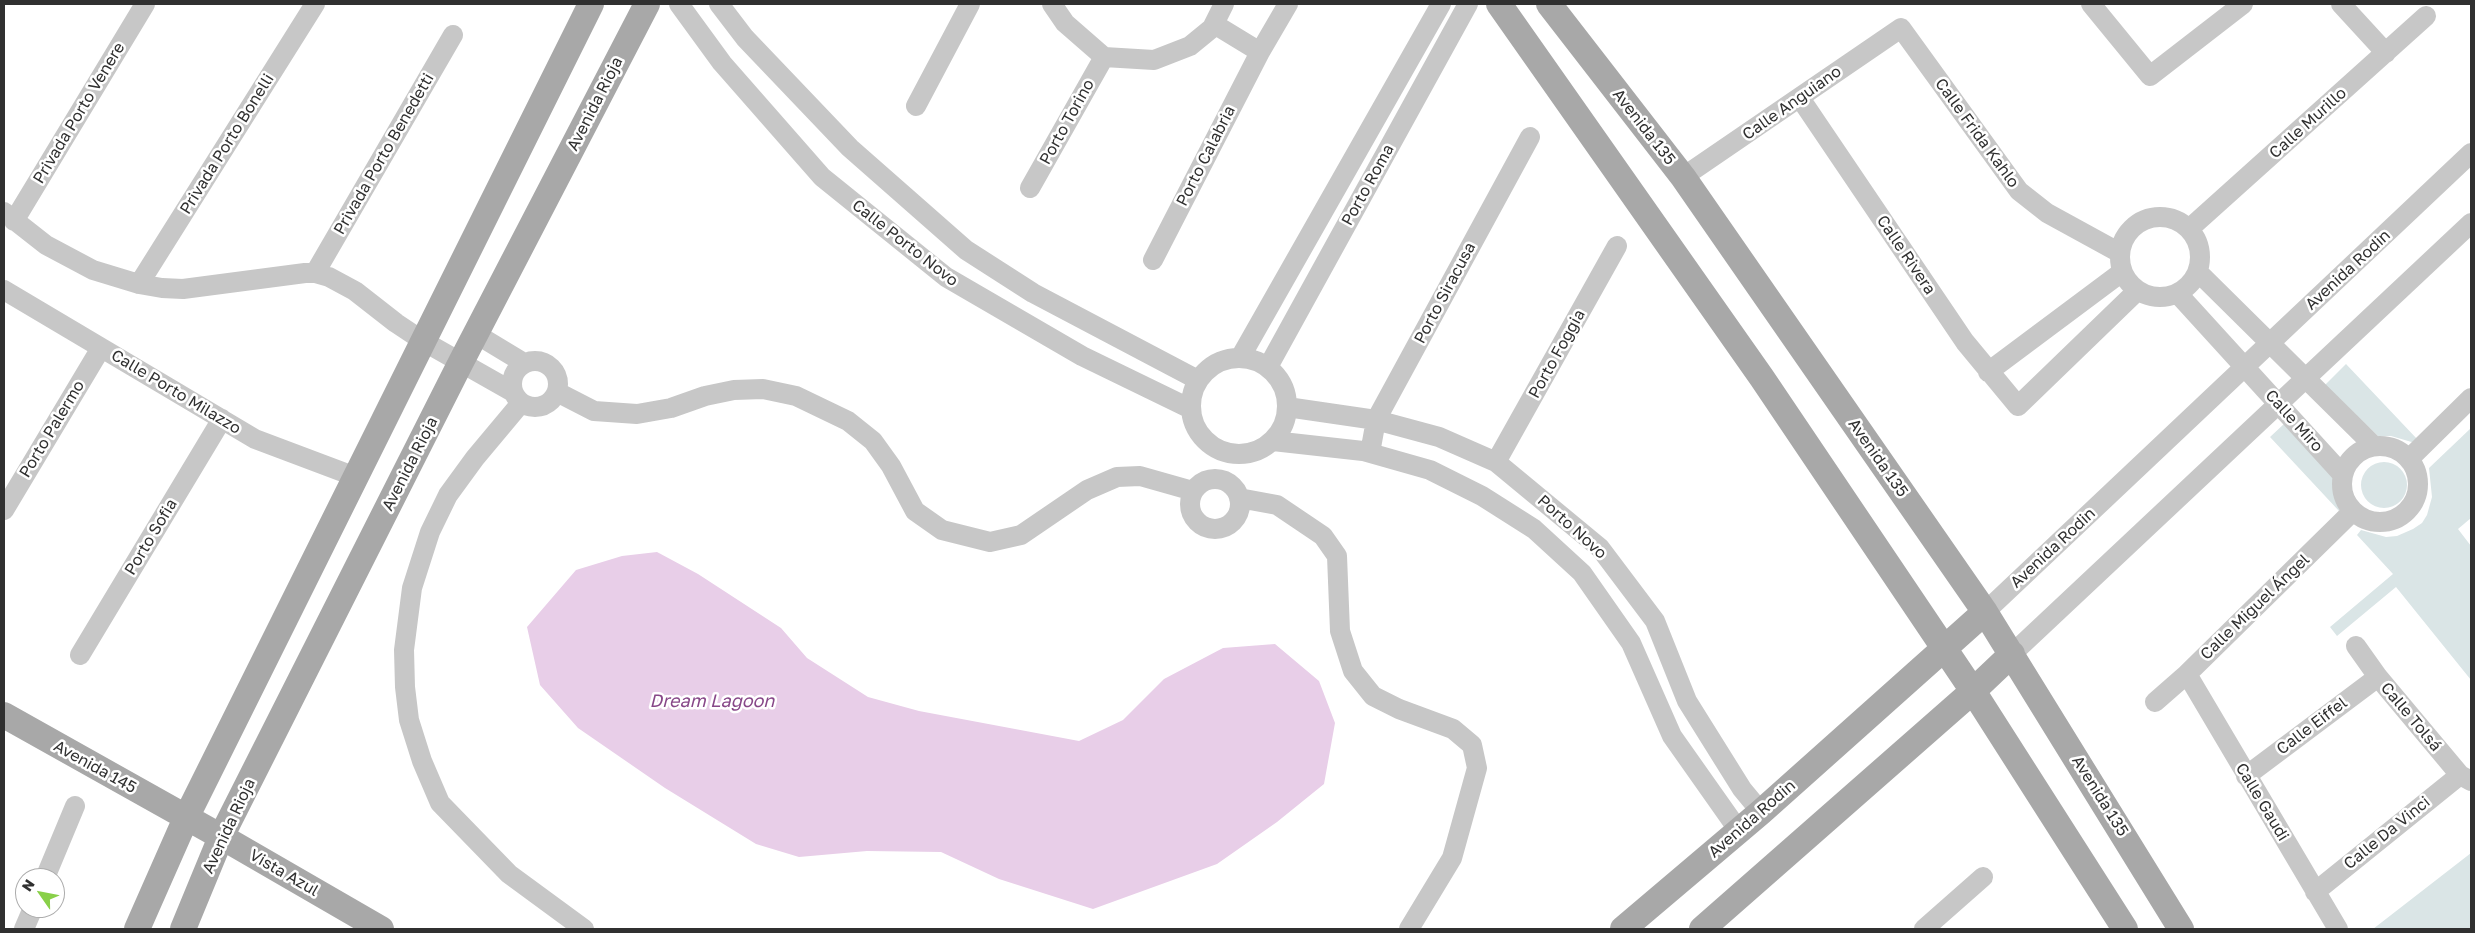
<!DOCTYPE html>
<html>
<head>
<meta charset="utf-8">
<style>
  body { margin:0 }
  #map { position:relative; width:2475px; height:933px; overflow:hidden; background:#fff; font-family:"Golos Text",sans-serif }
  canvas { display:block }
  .frame { position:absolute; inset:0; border:5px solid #303030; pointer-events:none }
  .north { position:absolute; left:15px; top:868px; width:50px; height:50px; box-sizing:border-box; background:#fff; border:1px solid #acacac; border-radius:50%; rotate:303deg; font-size:14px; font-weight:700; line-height:20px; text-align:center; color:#303030 }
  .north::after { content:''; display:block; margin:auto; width:18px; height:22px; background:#89d049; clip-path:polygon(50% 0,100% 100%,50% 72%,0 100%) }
</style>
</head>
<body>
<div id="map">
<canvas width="2475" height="933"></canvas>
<div class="frame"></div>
<div class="north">N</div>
</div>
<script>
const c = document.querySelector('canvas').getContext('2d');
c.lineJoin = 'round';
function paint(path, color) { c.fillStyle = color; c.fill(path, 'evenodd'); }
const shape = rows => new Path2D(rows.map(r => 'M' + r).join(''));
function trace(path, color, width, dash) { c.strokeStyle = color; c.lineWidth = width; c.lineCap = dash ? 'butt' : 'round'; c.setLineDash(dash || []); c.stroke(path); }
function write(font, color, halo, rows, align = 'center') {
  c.font = font + ' "Golos Text",sans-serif'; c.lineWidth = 5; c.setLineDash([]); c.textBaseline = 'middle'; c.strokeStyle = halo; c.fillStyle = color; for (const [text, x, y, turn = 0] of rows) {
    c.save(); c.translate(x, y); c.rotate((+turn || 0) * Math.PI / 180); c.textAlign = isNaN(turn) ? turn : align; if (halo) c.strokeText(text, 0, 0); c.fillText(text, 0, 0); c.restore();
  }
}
paint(shape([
  [2346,364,2418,440,2415,443,2391,436,2378,436,2325,385],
  [2285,423,2335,474,2336,495,2341,509,2339,511,2270,437],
  [2471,428,2471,518,2458,529,2471,546,2471,680,2396,587,2337,636,2330,627,2393,574,2357,535,2361,530,2386,537,2397,536,2413,529,2422,523,2427,515,2432,497,2429,468],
  '2361 485a23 23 0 1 1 46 0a23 23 0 1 1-46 0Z',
  [2471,853,2471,929,2373,929]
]), '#dae5e6');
paint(shape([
  [657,552,698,574,781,628,807,658,868,697,919,711,1079,741,1123,720,1164,679,1223,648,1275,644,1319,681,1335,723,1324,784,1277,822,1217,864,1093,909,999,879,941,852,867,851,799,857,756,844,665,788,578,728,540,685,527,627,576,570,622,556]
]), '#e8cee8');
trace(shape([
  [679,4,722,63,822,177,946,277,1082,356,1191,409],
  [719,4,745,38,850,148,966,250,1033,293,1198,380],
  [1052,4,1065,23,1104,57,1154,60,1190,46,1212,28,1224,4],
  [2091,4,2150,76,2243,4],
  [2341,4,2386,53],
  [1214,24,1260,52],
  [1800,98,1965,342,2018,406,2137,291],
  [916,106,970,4],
  [1683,177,1901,28,2019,191,2047,213,2120,253],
  [1030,188,1104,57],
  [4,212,46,245,93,270,139,284,162,288,183,289,305,273,315,273,329,277,355,291,396,323,423,341,513,392],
  '2120 257a40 40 0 1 1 80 0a40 40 0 1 1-80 0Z',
  [14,221,145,4],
  [2189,229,2426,16],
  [1153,260,1260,52,1288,4],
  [2198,272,2374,446],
  [315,273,453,35],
  [139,284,315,4],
  [4,290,255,439,356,477],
  [2178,294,2343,475],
  [476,334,524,363],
  [1240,358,1441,4],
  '1191 406a48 48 0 1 1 96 0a48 48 0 1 1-96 0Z',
  '512 384a23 23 0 1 1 46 0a23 23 0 1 1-46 0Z',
  [1268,367,1468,4],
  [1988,372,2122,272],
  [557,392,594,411,637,414,671,408,705,396,734,390,763,389,796,396,848,421,873,441,891,466,915,511,942,530,990,542,1021,535,1087,490,1117,477,1140,476,1193,491],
  [521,403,475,458,448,495,430,532,412,588,404,650,405,687,409,720,422,761,440,803,509,874,584,929],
  [1287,407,1376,420,1439,437,1496,462,1600,548,1655,621,1687,701,1742,789,1761,812],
  [1273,441,1363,451,1430,470,1482,496,1534,529,1582,573,1631,643,1672,736,1739,831],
  '2342 484a38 38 0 1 1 76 0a38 38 0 1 1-76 0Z',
  [1370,453,1376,420,1530,137],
  [2409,459,2471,398],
  [1496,462,1617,246],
  '1190 504a25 25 0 1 1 50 0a25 25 0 1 1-50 0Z',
  [1239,498,1277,505,1323,536,1337,556,1340,631,1353,671,1373,696,1399,709,1453,729,1472,745,1477,768,1452,858,1409,929],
  [4,510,101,348],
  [1985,612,2471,153],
  [2356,646,2378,677,2460,775,2471,781],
  [2012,654,2471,223],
  [80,655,222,419],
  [2187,674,2338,929],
  [2155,702,2187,674,2353,511],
  [2246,776,2378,677],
  [45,878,75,806],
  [2315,892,2460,775],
  [24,929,33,908],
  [1924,929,1983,877]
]), '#c7c7c7', 20);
trace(shape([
  [1499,4,1762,378,1973,691,2125,929],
  [1549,4,1683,177,1985,612,2181,929],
  [4,715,234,844,381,929],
  [137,929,186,818,591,4],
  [183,929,221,837,461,362,647,4],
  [1623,929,1761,812,1985,612],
  [1702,929,1973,691,2012,654]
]), '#a8a8a8', 26);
write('16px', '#303030', '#fff', [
  ["Calle Anguiano",1792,103,-35],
  ["Avenida Rioja",595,104,-63],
  ["Privada Porto Venere",79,113,-59],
  ["Porto Torino",1067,122,-61],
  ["Calle Murillo",2308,123,-42],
  ["Avenida 135",1644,127,52],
  ["Calle Frida Kahlo",1977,133,54],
  ["Privada Porto Bonelli",227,144,-58],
  ["Privada Porto Benedetti",384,154,-60],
  ["Porto Calabria",1206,156,-63],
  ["Porto Roma",1368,185,-61],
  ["Calle Porto Novo",905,243,38],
  ["Calle Rivera",1906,255,56],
  ["Avenida Rodin",2348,270,-43],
  ["Porto Siracusa",1445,293,-62],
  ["Porto Foggia",1557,354,-61],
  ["Calle Porto Milazzo",176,392,31],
  ["Calle Miro",2294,421,48],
  ["Porto Palermo",52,429,-59],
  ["Avenida 135",1878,458,55],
  ["Avenida Rioja",410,464,-63],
  ["Porto Novo",1572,527,42],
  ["Porto Sofia",151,537,-59],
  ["Avenida Rodin",2053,548,-43],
  ["Calle Miguel Ángel",2255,607,-44],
  ["Calle Tolsá",2411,717,50],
  ["Calle Eiffel",2312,726,-37],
  ["Avenida 145",95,767,29],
  ["Avenida 135",2100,796,58],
  ["Calle Gaudi",2262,802,59],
  ["Avenida Rodin",1752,819,-41],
  ["Avenida Rioja",229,826,-65],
  ["Calle Da Vinci",2387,833,-39],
  ["Vista Azul",284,873,30]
]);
write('italic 18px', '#874788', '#fff', [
  ["Dream Lagoon",712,701]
]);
</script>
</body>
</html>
